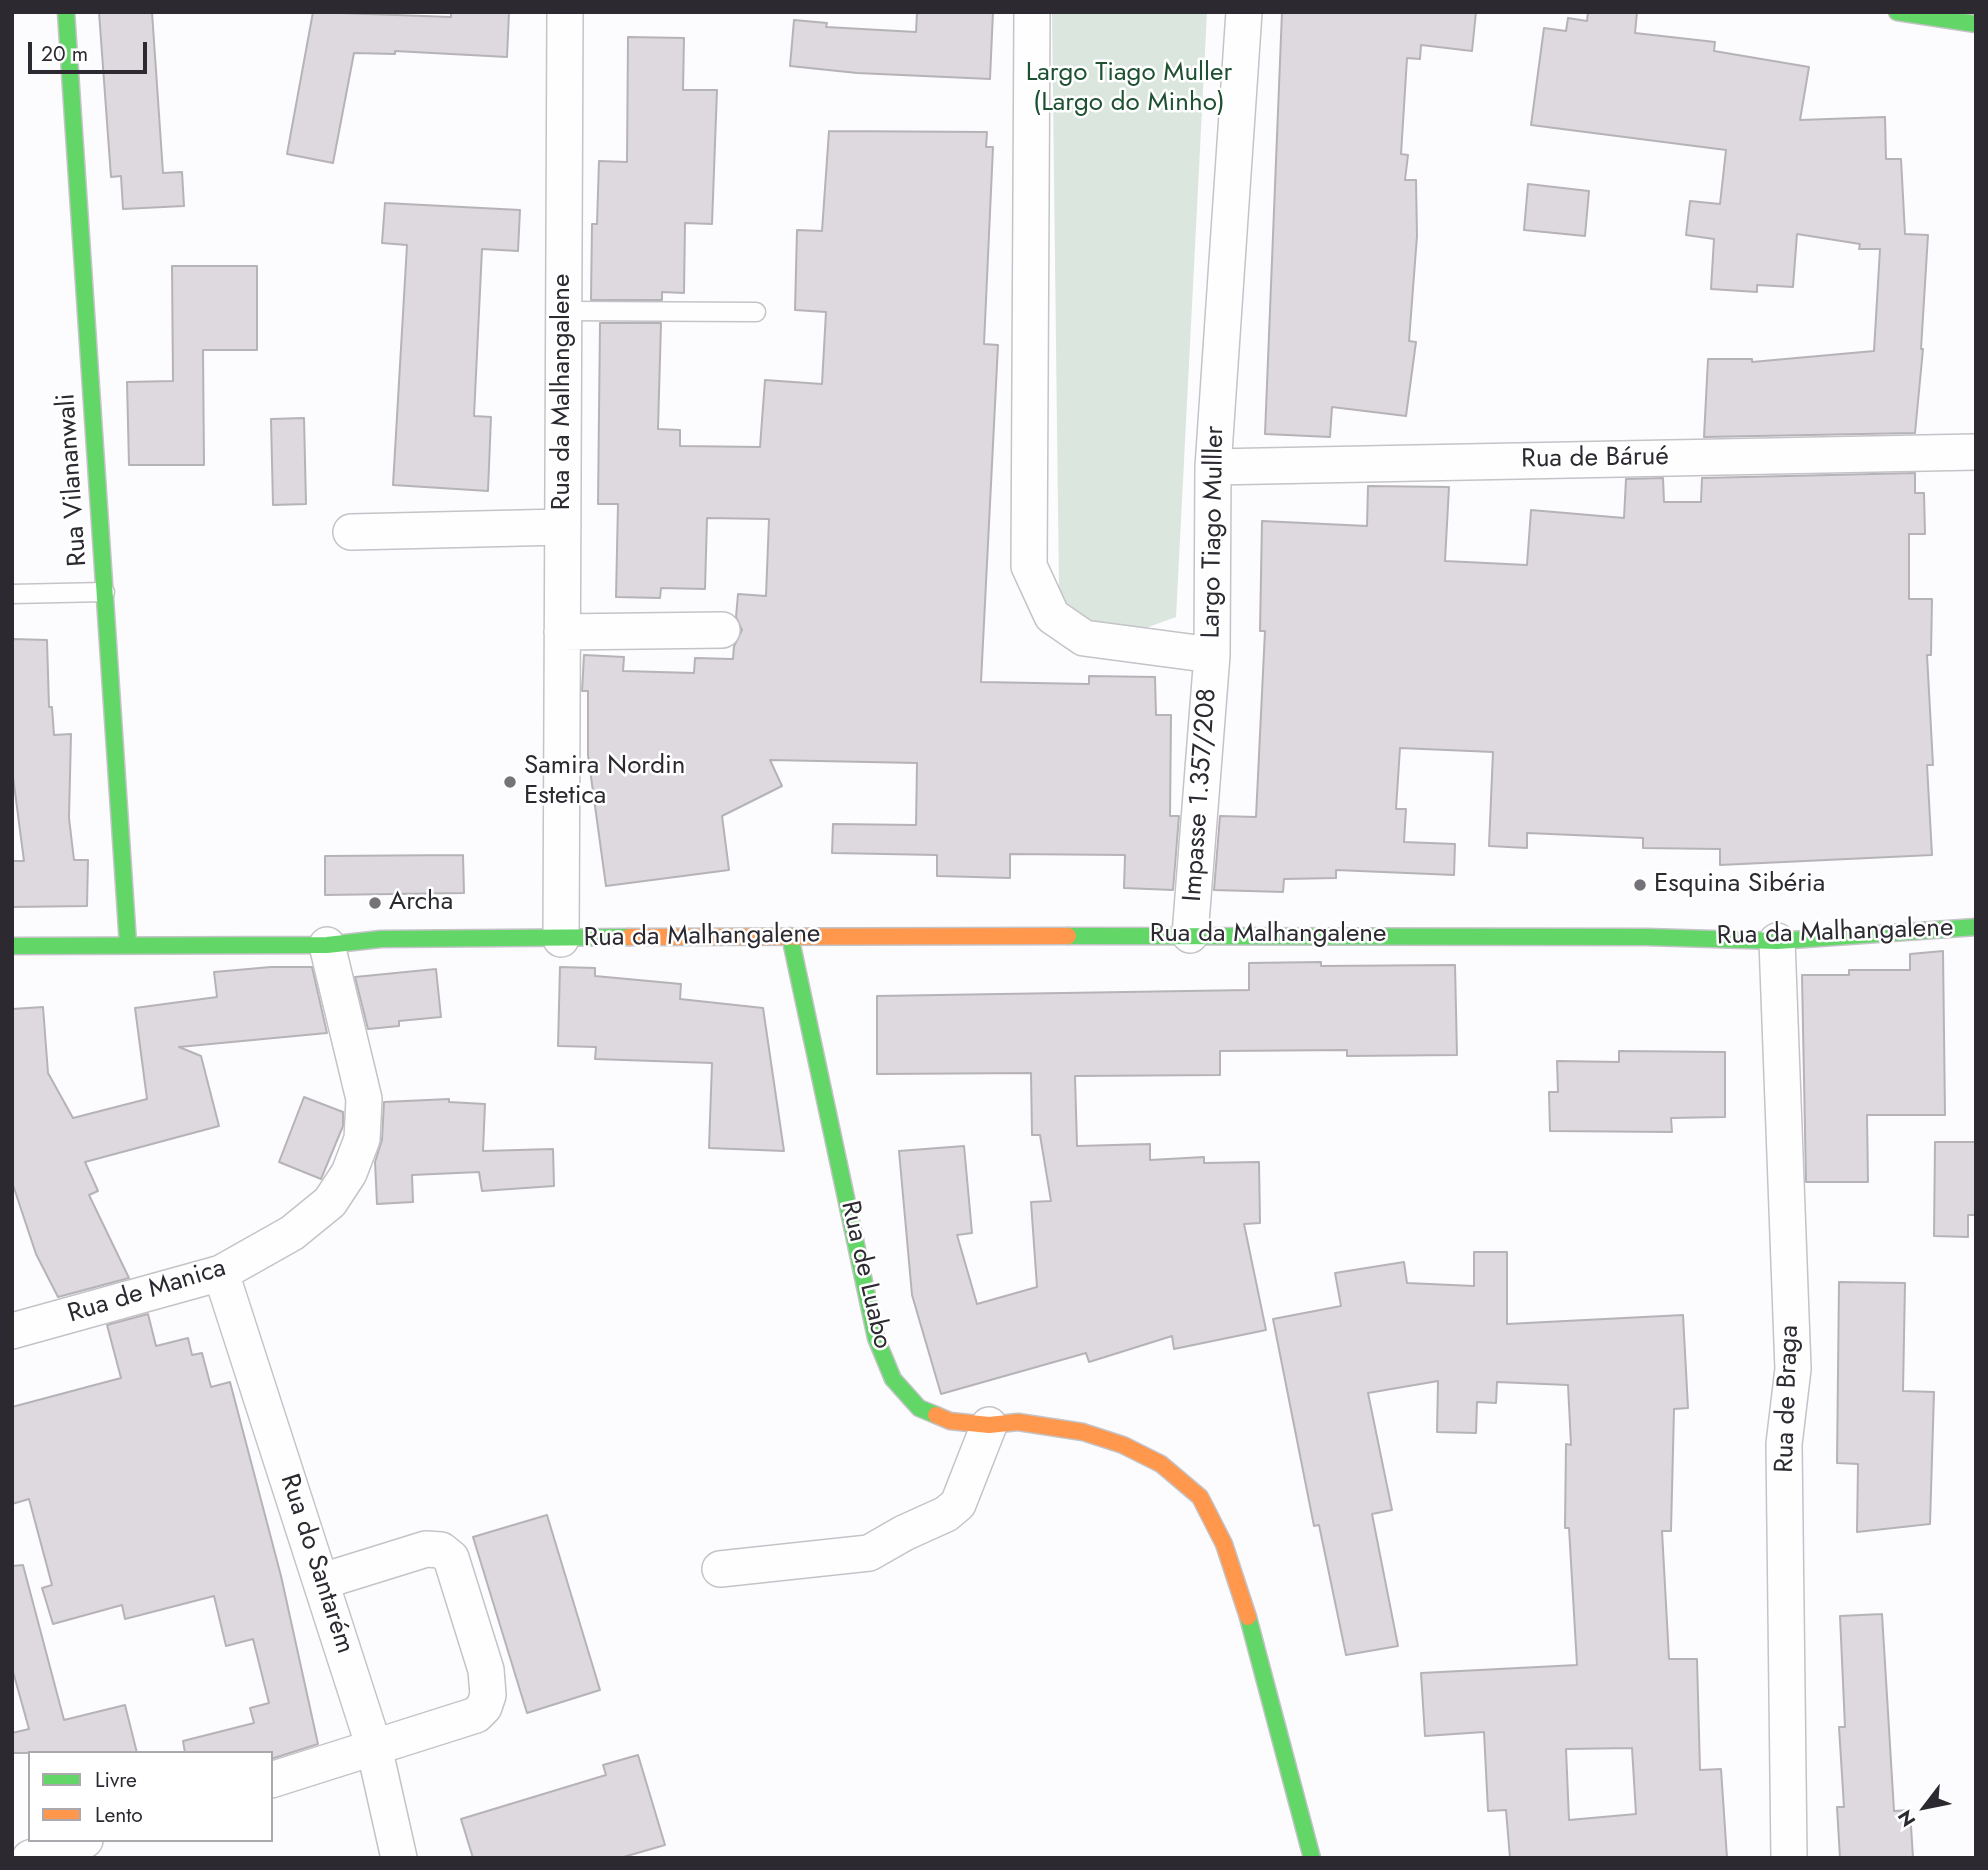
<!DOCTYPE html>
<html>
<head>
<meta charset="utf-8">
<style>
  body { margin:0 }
  #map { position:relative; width:1988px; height:1870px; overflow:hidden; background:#fcfbfd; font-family:Jost,sans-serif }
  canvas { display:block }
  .frame { position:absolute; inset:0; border:14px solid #2c2931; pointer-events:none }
  .legend { position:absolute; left:28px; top:1751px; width:245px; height:91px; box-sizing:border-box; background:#fff; border:2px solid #aba9ad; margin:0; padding:9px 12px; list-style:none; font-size:21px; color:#2c2931 }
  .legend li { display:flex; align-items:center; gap:14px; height:35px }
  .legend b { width:35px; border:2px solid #aba9ad }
  .north { position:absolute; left:1890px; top:1772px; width:70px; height:70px; -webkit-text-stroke:5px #fff; paint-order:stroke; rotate:238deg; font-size:19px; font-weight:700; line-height:28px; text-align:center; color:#2c2931 }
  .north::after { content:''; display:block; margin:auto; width:24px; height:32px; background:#2c2931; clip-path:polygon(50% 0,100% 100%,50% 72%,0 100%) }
  .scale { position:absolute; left:28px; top:42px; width:119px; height:32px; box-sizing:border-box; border:4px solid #2c2931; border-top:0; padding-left:9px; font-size:21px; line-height:24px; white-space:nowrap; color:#2c2931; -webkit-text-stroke:5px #fff; paint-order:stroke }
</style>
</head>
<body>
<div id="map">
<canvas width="1988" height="1870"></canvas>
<div class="frame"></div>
<ul class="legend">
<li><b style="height:9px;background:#63d668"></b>Livre</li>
<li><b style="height:9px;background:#ff974d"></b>Lento</li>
</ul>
<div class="north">N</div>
<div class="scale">20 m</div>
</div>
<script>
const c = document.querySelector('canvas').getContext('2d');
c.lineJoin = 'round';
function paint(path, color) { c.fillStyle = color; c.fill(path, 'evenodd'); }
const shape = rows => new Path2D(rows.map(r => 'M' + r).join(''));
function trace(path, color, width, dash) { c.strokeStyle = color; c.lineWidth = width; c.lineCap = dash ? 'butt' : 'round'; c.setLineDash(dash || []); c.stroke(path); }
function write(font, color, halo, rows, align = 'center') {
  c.font = font + ' Jost,sans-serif'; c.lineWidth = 5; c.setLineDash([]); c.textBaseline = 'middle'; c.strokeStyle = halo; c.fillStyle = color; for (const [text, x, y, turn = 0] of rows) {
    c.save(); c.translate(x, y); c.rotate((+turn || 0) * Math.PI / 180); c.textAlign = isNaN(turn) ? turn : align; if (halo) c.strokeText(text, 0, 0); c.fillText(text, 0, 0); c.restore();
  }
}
paint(shape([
  [1052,12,1207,12,1176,617,1132,633,1068,621,1059,589]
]), '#dae6de');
const building = shape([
  [99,12,152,12,163,173,182,172,184,206,123,209,121,176,111,177,99,12],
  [313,12,451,17,451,12,509,12,507,57,395,51,395,54,354,53,333,163,287,154,313,12],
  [917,12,993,12,990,79,857,73,790,66,794,20,827,23,826,27,916,32,917,12],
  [1282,12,1476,12,1472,51,1421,45,1420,59,1407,58,1401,154,1408,155,1405,180,1416,180,1417,236,1409,341,1416,342,1406,416,1332,407,1330,437,1265,434,1282,12],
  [1588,12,1637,12,1635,33,1715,42,1714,51,1809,67,1800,120,1885,117,1886,159,1901,159,1905,234,1928,235,1921,349,1923,349,1915,433,1704,437,1708,359,1752,359,1752,362,1874,351,1880,249,1859,249,1860,244,1797,234,1793,287,1757,285,1757,292,1711,289,1714,239,1686,235,1690,201,1720,204,1726,150,1531,125,1544,28,1566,31,1568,18,1587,21,1588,12],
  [628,37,684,38,683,90,717,90,712,224,685,223,684,293,662,292,662,300,591,300,592,224,597,224,599,161,627,162,628,37],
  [829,131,987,132,986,147,993,147,984,344,998,345,981,682,1089,684,1089,676,1155,677,1156,715,1171,715,1170,816,1179,816,1173,890,1124,888,1125,855,1010,854,1010,878,937,876,937,855,832,853,833,824,916,825,917,763,770,760,782,786,722,816,729,870,606,886,588,755,588,691,582,691,584,655,624,657,623,671,694,673,695,658,733,659,734,646,742,630,736,617,738,594,766,596,769,519,707,518,705,589,661,588,660,598,616,597,618,504,598,504,600,323,661,323,658,429,680,430,680,446,760,447,765,380,822,384,826,312,795,310,797,230,822,231,829,131],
  [1528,184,1589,191,1585,236,1524,230,1528,184],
  [385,203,520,210,518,251,482,249,474,416,491,417,488,491,393,485,407,245,382,243,385,203],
  [172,266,257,266,257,350,203,350,204,465,129,465,127,382,173,381,172,266],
  [304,418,306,504,273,505,271,419,304,418],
  [1915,473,1915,493,1924,493,1925,534,1909,534,1909,599,1932,599,1931,655,1927,655,1933,765,1927,765,1932,855,1720,865,1720,849,1643,848,1643,838,1527,833,1527,848,1489,846,1493,752,1400,748,1396,809,1406,809,1404,842,1455,844,1454,875,1336,870,1336,878,1284,879,1283,892,1214,890,1220,816,1256,817,1265,631,1260,631,1262,521,1367,526,1368,486,1449,487,1445,561,1527,565,1531,510,1624,518,1626,479,1663,478,1664,502,1701,502,1702,478,1915,473],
  [12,639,47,640,49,707,52,707,54,735,71,734,69,818,74,860,88,860,87,906,12,907,12,861,24,861,12,769,12,639],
  [463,855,464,893,325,895,325,856,463,855],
  [1943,951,1945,1115,1867,1115,1868,1182,1806,1182,1802,975,1849,975,1849,970,1910,970,1910,954,1943,951],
  [1321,962,1321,966,1455,965,1457,1055,1347,1056,1347,1050,1220,1051,1220,1075,1075,1076,1077,1146,1150,1144,1150,1160,1204,1157,1204,1163,1259,1162,1260,1223,1244,1224,1266,1330,1174,1349,1172,1336,1089,1362,1086,1353,941,1394,912,1295,899,1151,964,1146,972,1233,957,1235,977,1304,1037,1287,1031,1202,1051,1201,1040,1135,1032,1135,1031,1073,877,1074,877,996,1249,990,1249,963,1321,962],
  [271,967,312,967,327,1033,179,1047,201,1056,219,1126,85,1162,98,1191,89,1195,129,1278,58,1297,36,1254,12,1182,12,1009,43,1007,48,1073,73,1118,147,1099,135,1008,217,997,214,972,271,967],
  [560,967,595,968,595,976,681,984,680,999,763,1008,784,1151,709,1148,712,1063,595,1059,596,1047,558,1046,560,967],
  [436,969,441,1017,399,1021,399,1026,368,1029,355,977,436,969],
  [1619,1051,1725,1052,1725,1117,1671,1118,1672,1132,1550,1131,1549,1092,1558,1092,1557,1061,1619,1062,1619,1051],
  [304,1097,343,1112,343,1126,321,1179,279,1162,304,1097],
  [449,1099,449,1102,485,1104,483,1151,553,1149,554,1186,482,1191,479,1172,412,1175,413,1202,377,1204,375,1162,382,1140,384,1102,449,1099],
  [1935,1142,1976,1142,1976,1215,1968,1215,1968,1237,1934,1236,1935,1142],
  [1474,1252,1507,1252,1507,1324,1683,1315,1688,1408,1674,1409,1671,1531,1662,1531,1669,1659,1697,1659,1700,1770,1721,1769,1727,1858,1510,1858,1506,1810,1488,1811,1484,1732,1425,1736,1421,1673,1577,1665,1569,1528,1565,1528,1566,1444,1571,1445,1568,1385,1497,1382,1496,1403,1477,1402,1476,1433,1437,1432,1438,1381,1368,1393,1392,1510,1372,1514,1398,1646,1346,1655,1319,1525,1314,1526,1273,1319,1341,1306,1335,1273,1404,1262,1407,1283,1474,1286,1474,1252],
  [1632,1748,1636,1814,1569,1820,1566,1749,1632,1748],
  [1839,1282,1905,1283,1903,1391,1934,1392,1930,1524,1857,1532,1858,1464,1837,1463,1839,1282],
  [148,1314,156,1346,188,1338,192,1355,202,1353,211,1387,230,1382,281,1576,318,1744,271,1759,271,1753,185,1753,183,1741,254,1723,250,1708,269,1703,253,1639,226,1646,214,1596,125,1619,122,1605,53,1624,42,1588,52,1585,29,1499,12,1504,12,1407,121,1378,107,1325,148,1314],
  [547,1515,600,1690,527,1713,473,1537,547,1515],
  [23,1565,64,1720,125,1705,137,1753,12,1753,12,1733,29,1729,12,1668,12,1566,23,1565],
  [1882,1614,1894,1811,1910,1810,1913,1858,1840,1858,1837,1807,1844,1807,1839,1727,1845,1727,1840,1616,1882,1614],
  [638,1755,665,1845,620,1858,473,1858,461,1819,606,1775,603,1765,638,1755]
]);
paint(building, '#ddd9de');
trace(building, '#b6b3b7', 2);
const lane = shape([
  [564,311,756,312],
  [12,594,105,592]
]);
const street = shape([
  [1032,12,1029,566,1052,616,1084,638,1212,655],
  [1213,467,1976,452],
  [351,532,563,527],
  [562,632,722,630],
  [1190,935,1212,655,1213,467,1244,12],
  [561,939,565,12],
  [1777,941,1793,1369,1784,1444,1789,1858],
  [221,1273,374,1747,399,1858],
  [12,1331,221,1273,292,1233,330,1202,349,1173,362,1139,364,1099,327,945],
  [720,1569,869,1553,904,1533,946,1514,958,1504,989,1425],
  [271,1780,476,1715,484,1707,488,1695,486,1670,451,1558,441,1550,426,1549,323,1581],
  [30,1858,85,1840]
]);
const fast = shape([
  [66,12,128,944],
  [1897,12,1976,24],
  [790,936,876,1338,893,1379,919,1408,936,1415],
  [1068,936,1647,937,1777,941,1976,927],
  [12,946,327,945,381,939,629,937],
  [1248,1617,1312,1858]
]);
const slow = shape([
  [629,937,1068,936],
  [936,1415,950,1421,989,1425,1018,1422,1083,1432,1123,1445,1161,1464,1200,1497,1224,1544,1248,1617]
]);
trace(lane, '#c4c3c7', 21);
trace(street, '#c4c3c7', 38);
trace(fast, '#c4c3c7', 19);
trace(slow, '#c4c3c7', 19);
trace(lane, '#fffeff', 18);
trace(street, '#fffeff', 35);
trace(fast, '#63d668', 16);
trace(slow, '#ff974d', 16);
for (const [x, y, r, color] of [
  [510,782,7,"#757278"],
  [1640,885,7,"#757278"],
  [375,903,7,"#757278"]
]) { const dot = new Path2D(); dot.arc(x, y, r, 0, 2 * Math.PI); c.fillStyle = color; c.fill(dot); trace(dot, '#fff', 2.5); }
write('26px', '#1d5132', '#fff', [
  ["Largo Tiago Muller",1129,74],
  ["(Largo do Minho)",1129,104]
]);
write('26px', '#2c2931', '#fff', [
  ["Rua da Malhangalene",563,392,-90],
  ["Rua de Bárué",1595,459,-1],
  ["Rua Vilananwali",73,480,-94],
  ["Largo Tiago Mulller",1214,532,-89],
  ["Impasse 1.357/208",1201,795,-86],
  ["Rua da Malhangalene",1835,933,-2],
  ["Rua da Malhangalene",1268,935],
  ["Rua da Malhangalene",702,937,-1],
  ["Rua de Luabo",865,1275,77],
  ["Rua de Manica",147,1292,-17],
  ["Rua de Braga",1788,1399,-88],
  ["Rua do Santarém",316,1564,72]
]);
write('26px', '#2c2931', '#fff', [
  ["Samira Nordin",524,767],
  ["Estetica",524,797],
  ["Esquina Sibéria",1654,885],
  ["Archa",389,903]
], 'left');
</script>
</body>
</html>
